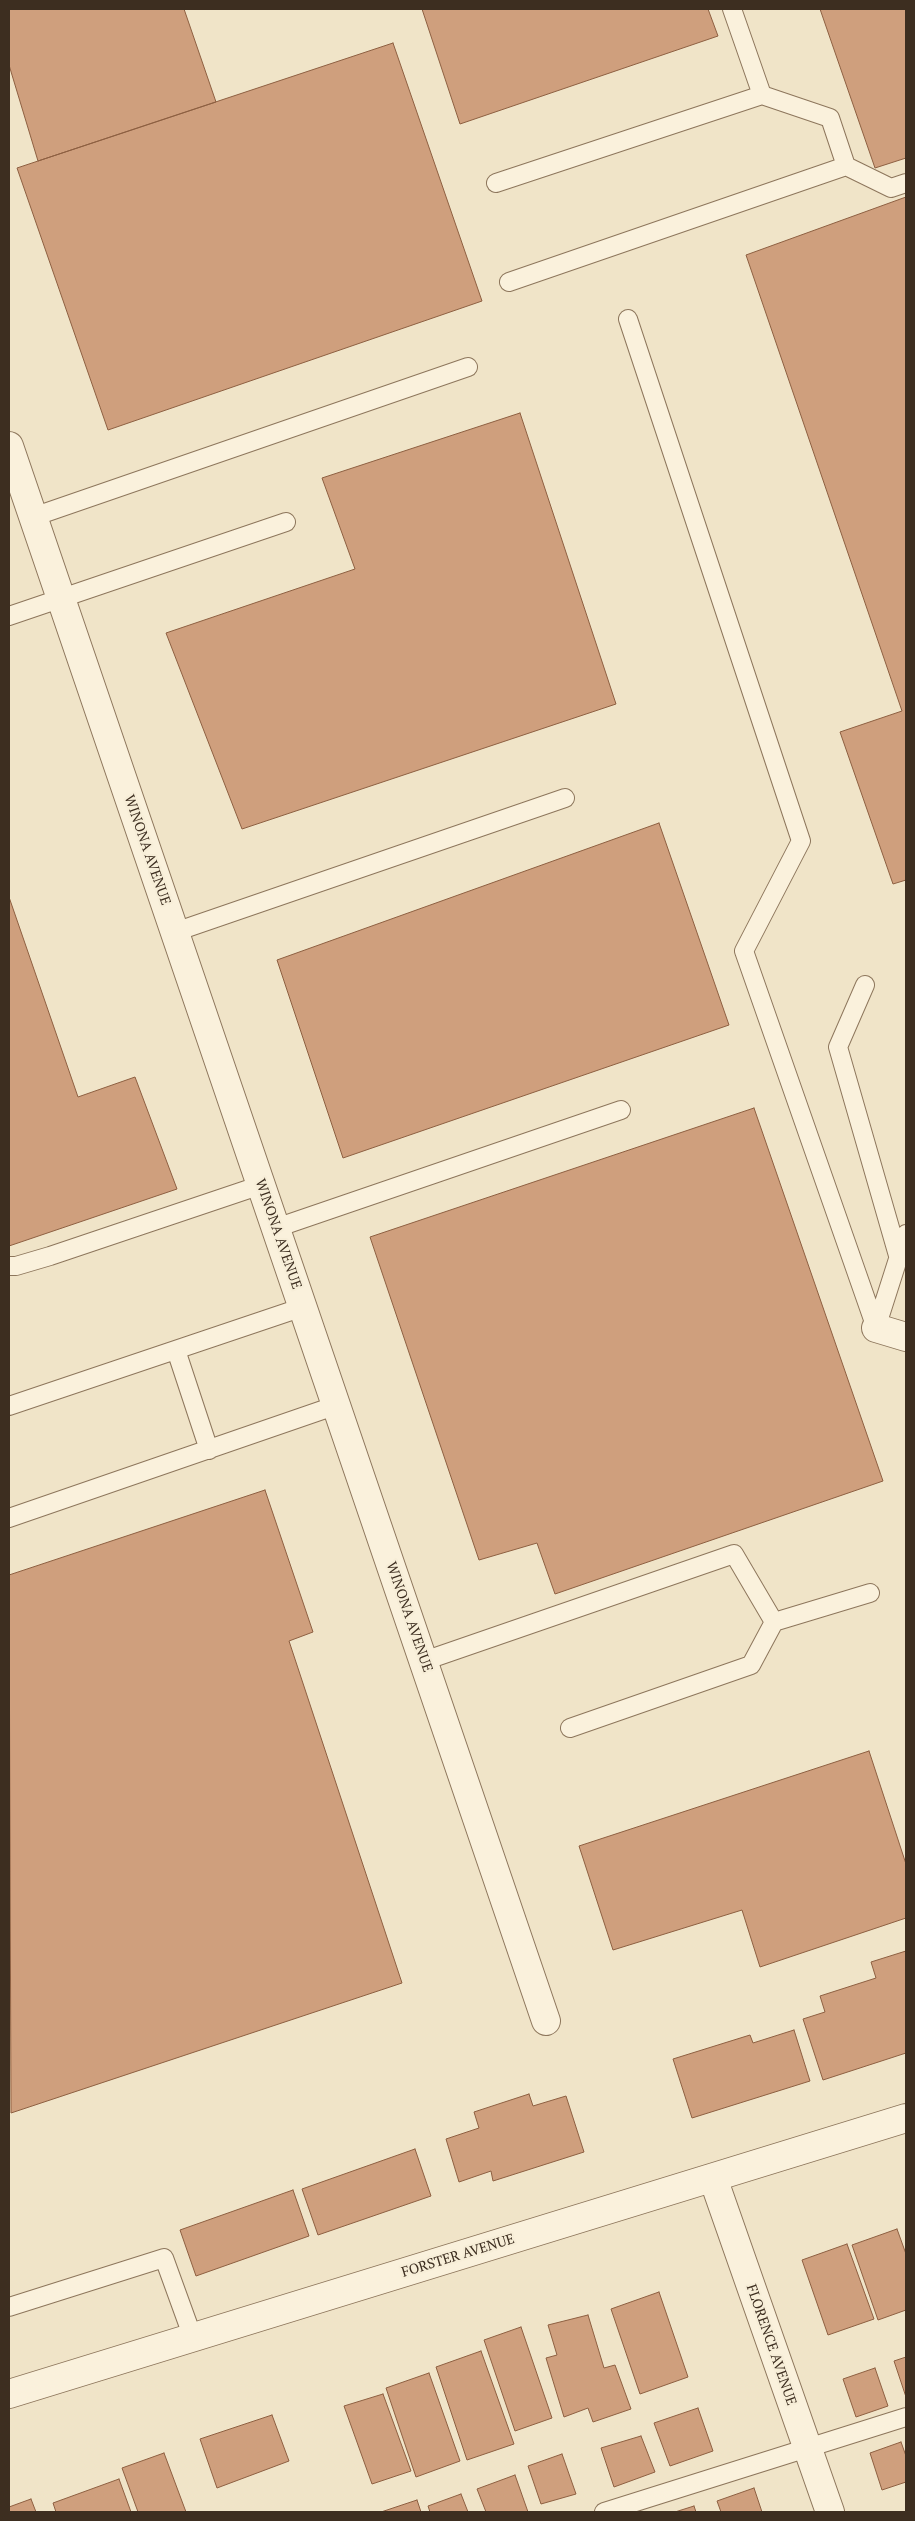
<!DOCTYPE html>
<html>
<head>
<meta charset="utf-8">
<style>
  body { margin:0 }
  #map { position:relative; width:915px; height:2521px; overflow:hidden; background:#f0e4c8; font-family:"PT Serif",serif }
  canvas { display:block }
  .frame { position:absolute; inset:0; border:10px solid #3d2e20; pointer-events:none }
</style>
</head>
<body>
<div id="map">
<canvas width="915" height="2521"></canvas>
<div class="frame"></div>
</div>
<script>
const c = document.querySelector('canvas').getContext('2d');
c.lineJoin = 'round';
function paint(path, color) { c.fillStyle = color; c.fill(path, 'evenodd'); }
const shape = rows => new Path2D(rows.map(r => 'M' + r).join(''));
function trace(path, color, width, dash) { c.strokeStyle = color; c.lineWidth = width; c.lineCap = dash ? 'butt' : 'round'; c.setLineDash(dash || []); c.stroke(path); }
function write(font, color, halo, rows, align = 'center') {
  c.font = font + ' "PT Serif",serif'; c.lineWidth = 4.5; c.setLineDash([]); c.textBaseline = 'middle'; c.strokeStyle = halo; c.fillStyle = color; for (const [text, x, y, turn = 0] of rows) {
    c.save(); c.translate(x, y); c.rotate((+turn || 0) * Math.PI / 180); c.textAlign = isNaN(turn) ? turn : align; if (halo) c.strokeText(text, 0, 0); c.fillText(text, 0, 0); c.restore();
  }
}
const building = shape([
  [9,9,184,9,216,102,38,161,9,65,9,9],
  [422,9,708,9,718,36,460,124,422,9],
  [820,9,906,9,906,158,875,168,820,9],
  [393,43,482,301,108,430,17,168,393,43],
  [906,197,906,880,893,884,840,732,902,711,746,255,906,197],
  [520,413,616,704,242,829,166,633,355,569,322,478,520,413],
  [659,823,729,1025,343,1158,277,960,659,823],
  [9,897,78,1097,135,1077,177,1189,9,1246,9,897],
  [754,1108,883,1481,555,1594,537,1543,479,1560,370,1237,754,1108],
  [265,1490,313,1632,289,1641,402,1983,11,2113,9,1575,265,1490],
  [869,1751,906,1864,906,1918,760,1967,742,1910,613,1950,579,1846,869,1751],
  [906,1951,906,2053,823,2080,803,2019,825,2012,820,1996,876,1978,871,1962,906,1951],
  [794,2030,810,2081,692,2118,673,2059,750,2035,753,2043,794,2030],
  [529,2094,533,2106,566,2096,584,2152,493,2181,491,2171,459,2182,446,2139,479,2128,474,2112,529,2094],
  [415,2149,431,2196,318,2235,302,2189,415,2149],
  [293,2190,309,2236,196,2276,180,2230,293,2190],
  [897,2229,906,2254,906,2310,878,2320,852,2245,897,2229],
  [847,2244,874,2319,828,2335,802,2260,847,2244],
  [659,2292,688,2377,640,2394,611,2309,659,2292],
  [588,2315,604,2368,615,2365,631,2409,593,2422,588,2408,564,2417,546,2358,557,2355,548,2325,588,2315],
  [521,2327,552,2418,515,2431,484,2340,521,2327],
  [481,2351,514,2444,467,2460,436,2367,481,2351],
  [906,2357,906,2397,894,2361,906,2357],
  [875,2368,888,2406,856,2417,843,2379,875,2368],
  [429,2373,460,2461,416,2477,386,2388,429,2373],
  [383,2394,411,2471,372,2484,344,2406,383,2394],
  [698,2408,713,2451,670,2466,654,2423,698,2408],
  [272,2415,289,2461,217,2488,200,2439,272,2415],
  [641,2436,655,2472,614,2487,601,2448,641,2436],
  [901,2442,906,2456,906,2482,882,2490,870,2453,901,2442],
  [164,2453,186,2512,138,2512,122,2468,164,2453],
  [562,2454,576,2494,541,2504,528,2466,562,2454],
  [515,2475,528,2512,486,2512,477,2489,515,2475],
  [119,2479,131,2512,56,2512,53,2503,119,2479],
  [754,2488,762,2512,721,2512,717,2501,754,2488],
  [461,2494,468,2512,430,2512,428,2506,461,2494],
  [31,2499,36,2512,9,2512,9,2507,31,2499],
  [417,2500,421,2512,381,2512,417,2500],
  [694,2506,696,2512,675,2512,694,2506]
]);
paint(building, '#cf9f7d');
trace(building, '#8d5f41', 1);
const lane = shape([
  [846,166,891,188,906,183],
  [496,183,762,95,732,9],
  [509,282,846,166,830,118,762,95],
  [628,319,801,841,744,951,876,1328],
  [33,517,468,367],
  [9,616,286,522],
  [175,932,565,798],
  [865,985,838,1047,899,1259],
  [276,1228,621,1110],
  [9,1266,16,1266,50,1256,261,1185],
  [876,1328,906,1234],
  [176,1350,209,1450],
  [9,1406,303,1307],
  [9,1518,337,1405],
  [424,1661,734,1554,774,1622,870,1593],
  [570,1728,751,1665,774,1622],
  [9,2307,164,2258,193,2338],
  [604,2512,906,2417]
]);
const street = shape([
  [9,446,546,2021],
  [876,1328,906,1337],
  [713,2178,830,2512],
  [9,2394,906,2118]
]);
trace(lane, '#8d765c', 20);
trace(street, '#8d765c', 30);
trace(lane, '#faf1dc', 18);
trace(street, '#faf1dc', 28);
write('14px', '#3d2e20', '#f7eed8', [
  ["WINONA AVENUE",147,850,71],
  ["WINONA AVENUE",278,1234,71],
  ["WINONA AVENUE",409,1617,71],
  ["FORSTER AVENUE",458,2256,-17],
  ["FLORENCE AVENUE",771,2345,71]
]);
</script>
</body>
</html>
